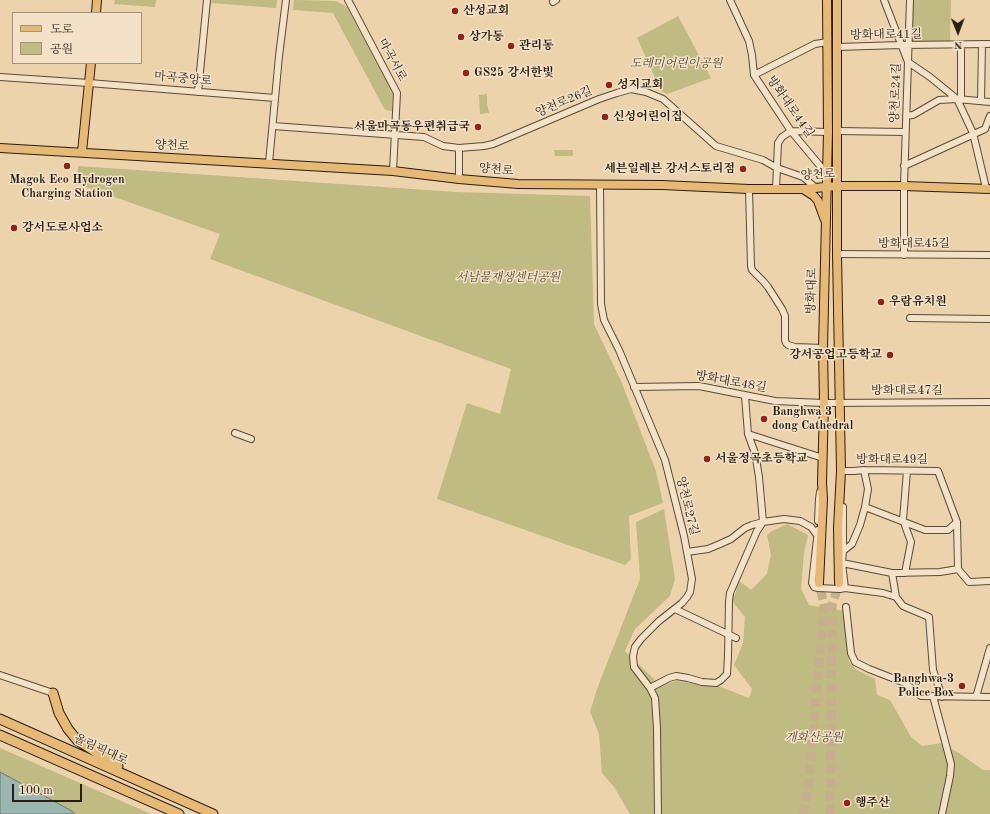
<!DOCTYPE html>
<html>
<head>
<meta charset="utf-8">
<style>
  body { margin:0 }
  #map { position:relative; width:990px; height:814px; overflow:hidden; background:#edd3ab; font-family:"Old Standard TT","Noto Serif KR",serif }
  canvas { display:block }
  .legend { position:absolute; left:12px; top:12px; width:130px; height:52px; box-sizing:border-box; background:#f3e2c8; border:1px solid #a29380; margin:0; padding:5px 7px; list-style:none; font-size:12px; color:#281d13 }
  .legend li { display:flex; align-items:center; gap:8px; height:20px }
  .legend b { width:20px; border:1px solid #a29380 }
  .north { position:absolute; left:938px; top:12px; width:40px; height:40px; -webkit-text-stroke:3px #f3e2c8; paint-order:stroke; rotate:179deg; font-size:11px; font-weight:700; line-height:16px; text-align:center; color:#281d13 }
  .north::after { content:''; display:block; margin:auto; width:14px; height:18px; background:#281d13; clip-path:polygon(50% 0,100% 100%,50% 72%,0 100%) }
  .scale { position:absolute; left:12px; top:784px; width:70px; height:18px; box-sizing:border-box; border:2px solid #281d13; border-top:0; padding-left:5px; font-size:12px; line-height:14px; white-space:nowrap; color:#281d13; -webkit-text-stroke:3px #f3e2c8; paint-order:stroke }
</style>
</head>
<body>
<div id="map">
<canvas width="990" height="814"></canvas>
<ul class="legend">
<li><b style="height:5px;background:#e6ba76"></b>도로</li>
<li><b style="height:11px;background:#c0ba83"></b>공원</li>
</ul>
<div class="north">N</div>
<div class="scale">100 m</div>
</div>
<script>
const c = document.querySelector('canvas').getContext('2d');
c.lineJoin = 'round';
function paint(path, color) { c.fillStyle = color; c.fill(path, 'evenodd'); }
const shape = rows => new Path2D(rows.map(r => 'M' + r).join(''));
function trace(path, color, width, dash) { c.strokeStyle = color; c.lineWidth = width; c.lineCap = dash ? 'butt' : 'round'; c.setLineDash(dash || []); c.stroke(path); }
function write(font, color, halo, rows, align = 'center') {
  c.font = font + ' "Old Standard TT","Noto Serif KR",serif'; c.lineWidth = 3; c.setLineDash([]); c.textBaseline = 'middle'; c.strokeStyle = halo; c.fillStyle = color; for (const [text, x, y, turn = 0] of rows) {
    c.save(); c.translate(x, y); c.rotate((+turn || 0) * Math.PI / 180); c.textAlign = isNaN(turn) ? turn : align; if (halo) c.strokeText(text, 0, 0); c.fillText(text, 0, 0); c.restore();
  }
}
paint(shape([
  [115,0,156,0,155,7,114,4],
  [212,0,277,0,276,8,211,3],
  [294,0,336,1,347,7,393,93,392,111,385,110,333,13,293,10],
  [912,0,951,0,950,43,915,43,911,39],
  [678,16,711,78,667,94,661,91,637,38],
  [487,94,487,103,489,113,480,114,479,95],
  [554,150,573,150,573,156,555,156],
  [78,166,456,192,590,196,594,324,621,381,656,471,663,503,629,516,631,559,625,565,437,499,467,403,500,414,511,369,210,259,220,234,77,184],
  [664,509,675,579,670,596,635,629,625,651,661,686,676,681,718,686,749,698,752,689,734,665,743,643,745,617,731,600,736,592,738,580,751,590,767,574,771,555,767,535,772,531,787,524,808,535,804,553,801,589,809,605,845,611,849,662,857,670,875,679,877,695,890,700,911,737,922,746,942,743,962,755,983,770,990,770,990,814,630,814,614,787,602,773,599,734,590,712,597,689,640,579,636,522],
  [0,748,151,814,75,814,0,772]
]), '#c0ba83');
const water = shape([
  [0,772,72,811,75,814,0,814,0,772]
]);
paint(water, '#9ab7af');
trace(water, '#6c7971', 1);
trace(shape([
  [803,814,809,785,824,605,819,583],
  [830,814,832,606,839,583]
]), '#c6af8d', 9, [9, 4.5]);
const minor = shape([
  [348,0,397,93,393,171],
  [730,0,749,41,752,55,754,75,791,131,821,167,827,177],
  [884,0,908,62,930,77,957,99,973,133,986,188],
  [553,2,556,0],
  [961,44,961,100],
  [837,47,901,45,990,44],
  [754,75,815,44,828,42],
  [0,77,89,83,275,98],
  [198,92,207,0],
  [981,101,982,44],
  [906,116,913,115,939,100,957,99,990,102],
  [273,126,424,137,443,146,459,148,484,146,493,144,599,99,617,93,631,89,646,92,663,99,716,146,763,160,777,168,803,177,816,188],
  [837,131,905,132],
  [269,163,279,56,286,0],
  [904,166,985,129,990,116],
  [459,179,459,148],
  [600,185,601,304,604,320,619,350,665,460,684,536,692,579,690,592,687,597,682,603,659,621,641,639,635,647,633,656,634,667,650,688,655,698,657,728,658,814],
  [749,189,751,266,752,270,763,281,768,287,782,309,785,316,785,340,786,343,788,345,795,347,823,348],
  [776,189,778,143,782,137,791,131,828,132],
  [837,254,990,255],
  [904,255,904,186,910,0],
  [910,318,990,319],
  [634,387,699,386,775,401,824,403,990,402],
  [745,396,748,434,823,458],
  [235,433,251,439],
  [841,471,854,471,864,470,938,471,957,522,958,569],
  [865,507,925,530,948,530,957,522],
  [818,521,819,499,820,492],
  [818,530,812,583,814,587,818,588,840,589,845,588,842,563,843,551,843,507],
  [843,551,852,544,860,525,865,507,868,489,864,470],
  [687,552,708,549,720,544,731,539,745,528,752,525,763,522,784,519,800,521,811,527,817,535],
  [842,563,892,573,940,572,958,569],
  [958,569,969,582,990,581],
  [892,573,896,597,903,606,929,617,933,670,942,697],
  [905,573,911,542,903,520,907,471],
  [845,588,883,593,896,597],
  [846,607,851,653,855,662,869,669,905,683,921,696,990,697],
  [675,609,736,638],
  [0,675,53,693],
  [650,688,669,678,676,676,688,678,702,682,716,683,721,680,727,674,728,656,729,601,730,593,757,531,763,522,759,477,755,453,748,434],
  [933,696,951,764,950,776,942,814],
  [976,697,990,648]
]);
const major = shape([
  [837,0,837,254,841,471,838,528,839,583],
  [96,13,97,0],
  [0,148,393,171,459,179,518,184,662,185,749,189,803,189,837,186,904,186,990,189],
  [82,152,91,63],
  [803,189,814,196,818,201,825,220],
  [819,583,823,499,822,483,824,403,823,348,828,132,827,0]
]);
const highway = shape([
  [53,693,59,713,68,729,77,740,118,766],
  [0,719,213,814],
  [0,735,179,814]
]);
trace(minor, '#594a39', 8);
trace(major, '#281d13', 10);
trace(highway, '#281d13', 11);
trace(minor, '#f3e2c8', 6);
trace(major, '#e6ba76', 8);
trace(highway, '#e6ba76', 9);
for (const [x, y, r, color] of [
  [455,11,4,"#8f2418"],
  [461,37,4,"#8f2418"],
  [511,46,4,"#8f2418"],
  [466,73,4,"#8f2418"],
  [609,85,4,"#8f2418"],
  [605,117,4,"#8f2418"],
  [478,127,4,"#8f2418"],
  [67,166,4,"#8f2418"],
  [743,169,4,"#8f2418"],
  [14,228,4,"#8f2418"],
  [881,302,4,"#8f2418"],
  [890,355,4,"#8f2418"],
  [764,419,4,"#8f2418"],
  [707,459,4,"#8f2418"],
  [962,686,4,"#8f2418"],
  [847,803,4,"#8f2418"]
]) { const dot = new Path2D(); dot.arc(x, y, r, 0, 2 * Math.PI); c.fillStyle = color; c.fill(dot); trace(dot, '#f3e2c8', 1.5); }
write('bold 12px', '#281d13', '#f3e2c8', [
  ["산성교회",463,11],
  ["상가동",469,37],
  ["관리동",519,46],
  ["GS25 강서한빛",474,73],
  ["성지교회",617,85],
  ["신성어린이집",613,117],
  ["서울마곡동우편취급국",470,127,"right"],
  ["세븐일레븐 강서스토리점",735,169,"right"],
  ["Magok Eco Hydrogen",67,180,"center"],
  ["Charging Station",67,194,"center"],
  ["강서도로사업소",22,228],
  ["우람유치원",889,302],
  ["강서공업고등학교",882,355,"right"],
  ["Banghwa 3",772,412],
  ["dong Cathedral",772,426],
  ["서울정곡초등학교",715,459],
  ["Banghwa-3",954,679,"right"],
  ["Police Box",954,693,"right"],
  ["행주산",855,803]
], 'left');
write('12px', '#281d13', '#f3e2c8', [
  ["방화대로41길",886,35,-1],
  ["마곡서로",392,60,62],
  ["마곡중앙로",183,79,5],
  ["양천로24길",896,93,-88],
  ["양천로26길",564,102,-23],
  ["방화대로44길",790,107,55],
  ["양천로",172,146,3],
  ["양천로",496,170,5],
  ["양천로",818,175,-3],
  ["방화대로45길",914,244],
  ["방화대로",812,291,-88],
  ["방화대로48길",731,382,10],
  ["방화대로47길",907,391],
  ["방화대로49길",892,460],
  ["양천로27길",687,506,76],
  ["올림픽대로",101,750,24]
]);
write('italic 12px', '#564c35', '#f3e2c8', [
  ["도레미어린이공원",676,64],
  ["서남물재생센터공원",508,278],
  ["개화산공원",814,738]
]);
</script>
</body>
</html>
